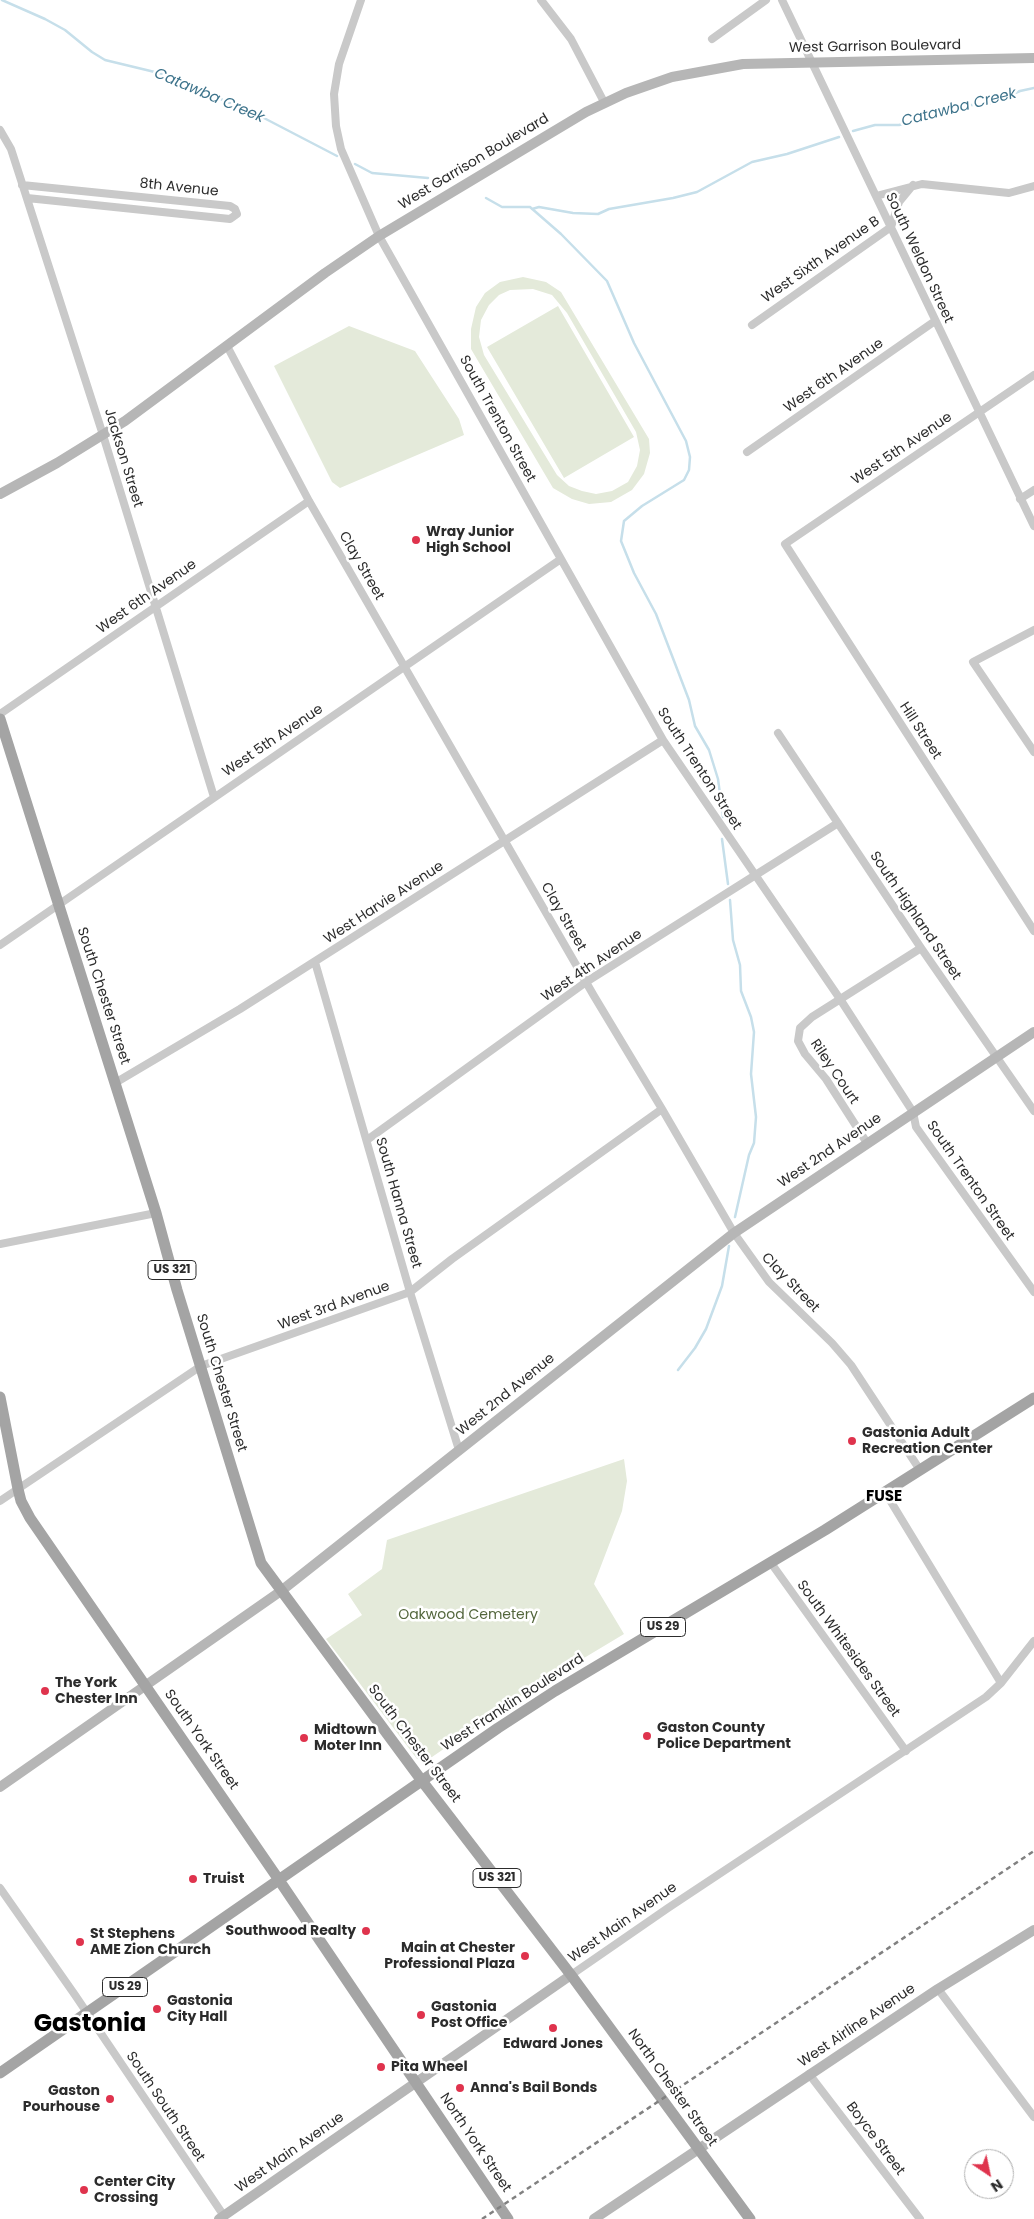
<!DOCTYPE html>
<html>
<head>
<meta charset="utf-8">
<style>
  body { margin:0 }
  #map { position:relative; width:1034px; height:2219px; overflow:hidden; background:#fff; font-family:Poppins,sans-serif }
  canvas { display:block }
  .north { position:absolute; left:964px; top:2149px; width:50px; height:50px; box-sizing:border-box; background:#fff; border:1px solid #ababab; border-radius:50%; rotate:146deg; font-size:14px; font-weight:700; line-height:20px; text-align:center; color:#2c2c2c }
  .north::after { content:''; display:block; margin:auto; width:18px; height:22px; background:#df334d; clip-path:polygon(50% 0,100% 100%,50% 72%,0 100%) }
</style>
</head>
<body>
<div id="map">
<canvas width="1034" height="2219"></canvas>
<div class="north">N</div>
</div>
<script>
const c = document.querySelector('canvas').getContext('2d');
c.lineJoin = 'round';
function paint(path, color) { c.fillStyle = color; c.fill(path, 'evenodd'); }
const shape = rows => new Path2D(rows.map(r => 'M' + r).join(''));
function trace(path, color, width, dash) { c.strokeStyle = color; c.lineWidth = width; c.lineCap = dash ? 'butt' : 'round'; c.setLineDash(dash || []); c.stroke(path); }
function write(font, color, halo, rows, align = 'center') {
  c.font = font + ' Poppins,sans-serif'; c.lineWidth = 5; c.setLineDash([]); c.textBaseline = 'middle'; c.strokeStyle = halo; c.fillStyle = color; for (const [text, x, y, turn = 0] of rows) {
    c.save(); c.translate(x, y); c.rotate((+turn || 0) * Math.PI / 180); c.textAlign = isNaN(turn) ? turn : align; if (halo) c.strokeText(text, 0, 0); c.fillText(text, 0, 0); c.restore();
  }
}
paint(shape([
  [523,277,546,282,561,292,649,439,650,453,644,474,632,490,611,502,589,504,572,499,553,488,471,349,471,329,476,307,485,293,500,282],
  [533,289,552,295,567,313,636,432,640,450,637,466,628,482,612,491,596,494,582,491,569,486,557,475,484,355,479,337,481,320,489,305,499,295,510,290],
  [558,306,634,437,564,478,487,347],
  [349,326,415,351,459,419,464,435,340,488,332,482,274,366],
  [624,1459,627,1481,622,1511,594,1584,624,1634,524,1694,432,1757,424,1760,417,1759,326,1639,362,1615,348,1594,382,1569,387,1540]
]), '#e4eada');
trace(shape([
  [2,0,45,19,65,30,92,52,105,60,163,74,262,117,337,156],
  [853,131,875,125,899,125,922,119,925,120,949,114,968,105,983,105,994,102,1020,91,1034,88],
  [355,164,372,173,428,178],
  [486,198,502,207,530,207,561,234,607,281,634,343,686,441,690,457,689,470,684,480,642,506,624,521,621,541,634,573,656,614,689,700,695,726,709,750,718,779,723,817],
  [532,209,539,207,573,213,598,214,609,209,673,198,697,192,752,162,787,154,839,137],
  [722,839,728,884],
  [730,900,733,940,740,965,741,991,751,1017,754,1032,751,1074,756,1117,754,1143,749,1155,735,1217],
  [678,1370,695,1348,706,1329,722,1286,729,1246]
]), '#c6dfea', 2.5);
trace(shape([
  [361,0,339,64,334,94,336,126,341,149,379,236,663,740,840,999,913,1112,916,1127,1034,1292],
  [541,0,571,39,604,102],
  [782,0,1034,526],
  [712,39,766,0],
  [0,130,11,149,103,435,214,797],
  [22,185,230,206,235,209,237,214,230,219,27,198],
  [876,196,922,184,1009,193,1034,186],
  [752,325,891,227,899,202,913,185],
  [227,346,309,501,594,996,662,1109,734,1233,769,1282,832,1343,851,1365,920,1470],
  [1034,375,785,544,1034,931],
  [747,452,935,321],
  [1020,499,1034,490],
  [1034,630,973,662,1034,752],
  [0,714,309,501],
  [778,733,921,948,1034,1111],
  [0,945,561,559],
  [315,962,410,1292,459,1450],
  [115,1083,240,1009,663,740],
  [367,1140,586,982,838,823],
  [867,1143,826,1079,805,1054,798,1041,800,1028,812,1017,921,948],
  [0,1244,156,1213],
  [885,1492,1001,1683],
  [0,1501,201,1366,410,1292,452,1259,662,1109],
  [771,1563,906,1751],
  [0,1888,75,1995,224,2216],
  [571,1975,668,1908,986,1697,1001,1683,1034,1641],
  [938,1989,1034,2117],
  [809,2074,920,2219]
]), '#c9c9c9', 8);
trace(shape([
  [0,494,57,463,125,421,325,273,379,236,586,112,626,93,672,77,743,64,1034,58],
  [0,1787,281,1591,734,1233,1034,1032],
  [219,2219,571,1975],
  [594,2219,938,1989,1034,1930]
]), '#b6b6b6', 10);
trace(shape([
  [0,719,156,1213,177,1290,261,1563,422,1781,571,1975,750,2219],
  [0,1397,18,1489,21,1501,30,1518,279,1880,508,2219],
  [0,2073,498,1728,555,1691,825,1530,1034,1398]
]), '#a4a4a4', 11);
trace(shape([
  [482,2219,1034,1851]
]), '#818181', 2.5, [5, 4]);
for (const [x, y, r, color] of [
  [416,540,5,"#df334d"],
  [852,1441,5,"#df334d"],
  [45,1691,5,"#df334d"],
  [647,1736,5,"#df334d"],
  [304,1738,5,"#df334d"],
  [193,1879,5,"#df334d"],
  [366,1931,5,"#df334d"],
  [80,1942,5,"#df334d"],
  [525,1956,5,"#df334d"],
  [157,2009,5,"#df334d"],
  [421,2015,5,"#df334d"],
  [553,2028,5,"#df334d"],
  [381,2067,5,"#df334d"],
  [460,2088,5,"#df334d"],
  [110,2099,5,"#df334d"],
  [84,2190,5,"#df334d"]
]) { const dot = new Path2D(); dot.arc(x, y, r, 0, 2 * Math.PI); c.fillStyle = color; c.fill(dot); trace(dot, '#fff', 2); }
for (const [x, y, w] of [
  [172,1270,48],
  [663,1627,45],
  [497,1878,48],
  [125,1987,45]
]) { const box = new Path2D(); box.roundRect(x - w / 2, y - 9.5, w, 19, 4); c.fillStyle = '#fff'; c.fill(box); trace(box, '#2c2c2c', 1); }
write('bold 12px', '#2c2c2c', null, [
  ["US 321",172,1270],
  ["US 29",663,1627],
  ["US 321",497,1878],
  ["US 29",125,1987]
]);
write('14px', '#2c2c2c', '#fff', [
  ["West Garrison Boulevard",875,47,-1],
  ["West Garrison Boulevard",474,162,-31],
  ["8th Avenue",179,188,6],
  ["South Weldon Street",919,258,65],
  ["West Sixth Avenue B",821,260,-35],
  ["West 6th Avenue",834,376,-35],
  ["South Trenton Street",497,419,61],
  ["West 5th Avenue",902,449,-34],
  ["Jackson Street",123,458,73],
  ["Clay Street",361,566,60],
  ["West 6th Avenue",147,597,-35],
  ["Hill Street",920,731,57],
  ["West 5th Avenue",273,741,-34],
  ["South Trenton Street",699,769,57],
  ["West Harvie Avenue",384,903,-33],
  ["South Highland Street",915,916,56],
  ["Clay Street",563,917,60],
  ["West 4th Avenue",592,966,-34],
  ["South Chester Street",103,996,72],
  ["Riley Court",834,1072,56],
  ["West 2nd Avenue",830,1151,-34],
  ["South Trenton Street",970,1181,55],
  ["South Hanna Street",398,1203,74],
  ["Clay Street",790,1283,46],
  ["West 3rd Avenue",334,1306,-20],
  ["South Chester Street",221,1383,73],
  ["West 2nd Avenue",506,1395,-39],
  ["South Whitesides Street",848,1649,54],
  ["West Franklin Boulevard",513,1703,-33],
  ["South York Street",201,1740,55],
  ["South Chester Street",414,1744,53],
  ["West Main Avenue",623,1923,-35],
  ["West Airline Avenue",857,2026,-34],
  ["North Chester Street",672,2088,54],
  ["South South Street",165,2107,56],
  ["Boyce Street",875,2139,53],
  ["North York Street",475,2143,56],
  ["West Main Avenue",290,2153,-35]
]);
write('bold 14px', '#2c2c2c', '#fff', [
  ["Wray Junior",426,532],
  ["High School",426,548],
  ["Gastonia Adult",862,1433],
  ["Recreation Center",862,1449],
  ["The York",55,1683],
  ["Chester Inn",55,1699],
  ["Gaston County",657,1728],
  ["Police Department",657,1744],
  ["Midtown",314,1730],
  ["Moter Inn",314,1746],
  ["Truist",203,1879],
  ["Southwood Realty",356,1931,"right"],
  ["St Stephens",90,1934],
  ["AME Zion Church",90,1950],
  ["Main at Chester",515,1948,"right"],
  ["Professional Plaza",515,1964,"right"],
  ["Gastonia",167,2001],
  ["City Hall",167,2017],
  ["Gastonia",431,2007],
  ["Post Office",431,2023],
  ["Edward Jones",553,2044,"center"],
  ["Pita Wheel",391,2067],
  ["Anna's Bail Bonds",470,2088],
  ["Gaston",100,2091,"right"],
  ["Pourhouse",100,2107,"right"],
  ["Center City",94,2182],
  ["Crossing",94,2198]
], 'left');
write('14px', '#53663c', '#fff', [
  ["Oakwood Cemetery",468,1615]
]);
write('italic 15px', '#3d738b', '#fff', [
  ["Catawba Creek",209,96,23],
  ["Catawba Creek",959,108,-14]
]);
write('bold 15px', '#000', '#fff', [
  ["FUSE",884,1497]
]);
write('bold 24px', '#000', '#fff', [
  ["Gastonia",90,2025]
]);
</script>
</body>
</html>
